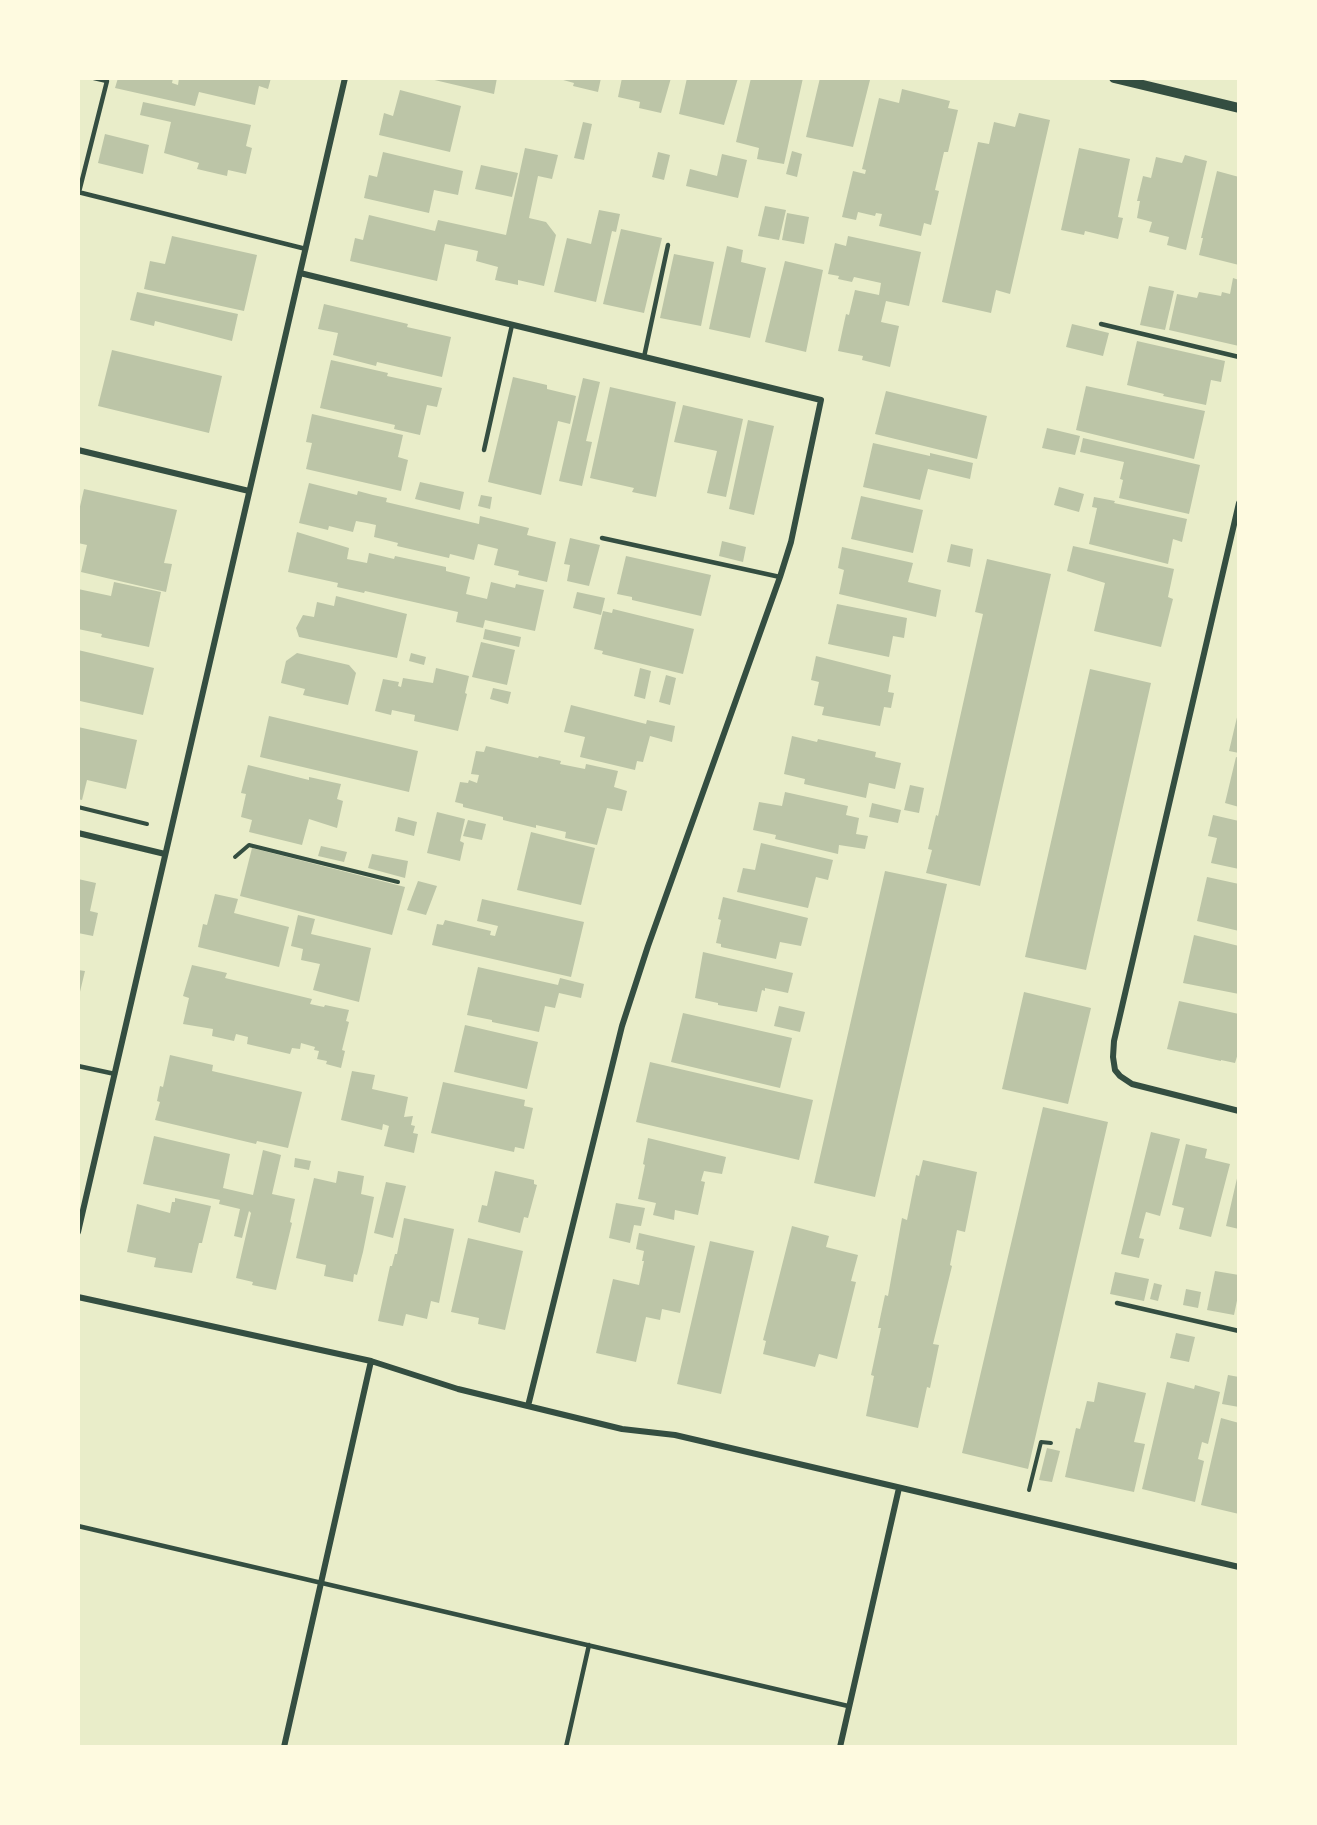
<!DOCTYPE html>
<html>
<head>
<meta charset="utf-8">
<style>
  body { margin:0 }
  #map { position:relative; width:1317px; height:1825px; overflow:hidden; background:#e9edc9; font-family:Karla,sans-serif }
  canvas { display:block }
  .frame { position:absolute; inset:0; border:80px solid #fefae0; pointer-events:none }
</style>
</head>
<body>
<div id="map">
<canvas width="1317" height="1825"></canvas>
<div class="frame"></div>
</div>
<script>
const c = document.querySelector('canvas').getContext('2d');
c.lineJoin = 'round';
function paint(path, color) { c.fillStyle = color; c.fill(path, 'evenodd'); }
const shape = rows => new Path2D(rows.map(r => 'M' + r).join(''));
function trace(path, color, width, dash) { c.strokeStyle = color; c.lineWidth = width; c.lineCap = dash ? 'butt' : 'round'; c.setLineDash(dash || []); c.stroke(path); }
paint(shape([
  [118,78,173,78,172,83,178,85,179,78,271,78,268,89,259,86,255,105,199,92,195,106,115,88],
  [426,78,497,78,494,94],
  [556,78,601,78,598,92,573,86,574,83],
  [622,78,671,78,661,113,639,108,640,102,618,97],
  [687,78,738,78,724,125,679,114],
  [751,78,803,78,784,164,757,159,759,148,736,142],
  [820,78,862,78,870,80,853,147,806,137],
  [902,89,950,101,948,108,958,110,948,152,944,152,935,190,939,191,931,225,924,223,921,236,879,226,882,214,876,213,875,216,858,212,856,220,842,217,853,171,865,174,866,170,862,169,879,98,899,103],
  [400,90,461,106,450,152,379,135,384,113,393,116],
  [143,102,251,125,246,146,252,148,246,174,228,170,227,176,197,169,199,163,164,153,171,122,140,115],
  [1019,113,1050,120,1010,294,996,290,991,313,942,302,978,142,989,144,994,122,1015,127],
  [583,122,592,124,584,160,574,158],
  [105,134,149,145,143,174,98,163],
  [525,148,558,155,552,179,538,176,529,218,546,222,556,235,544,286,518,280,518,285,495,280,498,267,476,261,478,251,445,244,437,281,350,261,355,238,363,240,369,215,435,231,438,220,506,235],
  [1079,148,1130,159,1118,217,1123,218,1118,239,1085,231,1084,235,1061,230],
  [792,151,802,154,797,177,786,174],
  [383,152,463,171,458,195,434,190,429,213,364,198,369,175,377,177],
  [658,152,670,155,664,180,652,177],
  [722,154,747,160,738,198,686,186,690,169,717,176],
  [1185,155,1207,161,1186,250,1167,245,1169,237,1149,232,1152,222,1137,218,1140,201,1137,201,1143,176,1151,178,1156,157,1182,163],
  [481,165,518,173,512,197,475,189],
  [1217,171,1239,177,1239,265,1199,255,1203,238,1201,238],
  [765,206,786,210,779,240,758,236],
  [599,210,620,214,616,232,612,231,596,302,554,292,567,238,591,244],
  [787,213,809,217,804,244,782,240],
  [621,229,662,238,644,313,603,304],
  [172,236,257,255,244,311,144,289,150,261,165,264],
  [848,236,921,252,909,306,886,301,881,322,899,326,890,367,862,360,863,356,838,351,846,314,849,315,855,290,879,295,881,283,854,277,852,282,838,279,839,276,828,274,835,243,846,246],
  [727,246,743,250,741,262,766,268,750,338,709,329],
  [674,254,714,262,701,326,660,318],
  [785,261,823,270,806,352,765,342],
  [1233,278,1239,280,1239,346,1169,330,1177,294,1197,298,1199,292,1221,296,1222,292,1230,294],
  [1149,286,1174,291,1165,330,1140,325],
  [137,292,238,314,232,341,155,321,154,326,130,320],
  [324,304,408,324,407,327,451,337,442,377,377,362,376,366,333,355,338,333,318,329],
  [1072,324,1109,333,1103,356,1066,347],
  [1137,341,1225,361,1221,382,1211,380,1206,405,1163,396,1164,394,1127,385],
  [112,350,222,376,209,433,98,406],
  [331,360,388,373,387,376,442,388,437,407,427,405,420,435,394,429,395,425,320,408],
  [513,377,547,385,547,389,576,396,570,424,558,421,541,495,488,482],
  [583,378,600,382,586,441,592,442,582,486,559,481],
  [1086,386,1205,411,1194,459,1076,430],
  [610,387,676,402,656,497,632,492,634,488,590,478],
  [886,391,987,416,977,459,875,434],
  [683,405,743,419,726,497,707,493,717,451,674,442],
  [312,414,403,435,398,457,408,460,401,491,306,469,312,443,306,442],
  [748,420,774,426,754,515,729,509],
  [1047,428,1080,436,1075,455,1042,448],
  [1083,438,1200,465,1189,514,1119,498,1123,480,1120,479,1124,462,1080,452],
  [873,443,930,456,930,453,973,463,970,479,928,469,920,500,863,487],
  [420,482,464,492,460,510,415,499],
  [309,483,357,495,358,491,373,495,387,498,386,502,479,524,480,516,529,528,527,535,556,542,547,582,518,575,519,571,494,565,498,549,478,544,474,560,450,554,449,558,397,546,398,543,374,537,376,525,367,523,356,521,353,532,329,526,328,530,299,523],
  [1059,487,1084,494,1079,512,1054,505],
  [84,489,177,510,164,563,172,564,166,592,81,572,87,545,78,543,78,515],
  [481,495,492,497,490,509,478,506],
  [861,496,923,510,913,553,851,539],
  [1094,497,1115,501,1114,503,1187,519,1182,542,1173,539,1168,564,1089,544,1097,508,1092,507],
  [297,532,349,548,347,559,367,563,369,553,394,559,395,556,446,567,446,571,470,577,466,594,487,599,491,582,515,588,516,584,544,590,535,631,485,620,483,628,456,622,458,612,365,591,364,593,337,587,338,583,288,572],
  [570,538,600,545,589,586,567,581,570,565,564,564],
  [722,541,746,547,743,562,719,556],
  [951,544,973,549,970,567,947,562],
  [1073,546,1174,569,1168,597,1173,599,1161,647,1094,631,1105,583,1067,571],
  [842,547,913,563,908,582,941,590,936,617,839,594,844,570,838,568],
  [626,556,711,575,701,616,632,600,632,597,617,594],
  [987,559,1051,574,980,886,926,873,932,850,928,849,936,815,938,816,983,614,975,612],
  [114,582,161,592,149,647,101,637,102,634,78,629,78,589,111,596],
  [577,592,605,598,601,615,573,608],
  [336,596,407,614,397,658,299,637,296,628,303,615,314,617,317,602,334,606],
  [837,604,907,618,904,638,893,636,889,657,828,644],
  [613,609,694,629,683,674,602,654,603,651,594,649,603,611,612,613],
  [485,629,521,637,519,647,483,639],
  [481,642,515,650,507,685,472,677],
  [78,650,154,668,143,715,80,701,80,699,78,698],
  [297,653,349,665,356,673,348,705,303,695,305,689,281,683,286,661],
  [411,653,426,657,424,665,409,661],
  [816,656,891,675,888,692,894,693,891,708,884,707,880,726,822,715,824,707,814,705,819,682,811,680],
  [436,668,469,676,465,693,467,694,458,731,414,721,415,715,392,710,391,715,375,711,383,679,399,682,398,686,401,687,403,678,433,683],
  [640,668,651,671,645,699,634,696],
  [1090,669,1151,683,1086,970,1025,957],
  [666,675,676,678,670,705,659,702],
  [493,688,511,692,508,704,490,699],
  [571,705,646,724,647,720,675,726,672,742,650,736,643,762,637,761,635,770,580,757,585,737,564,732],
  [1238,713,1239,713,1239,753,1229,751],
  [269,716,418,751,409,792,260,757],
  [78,727,137,740,126,789,87,780,82,800,78,799],
  [792,736,817,742,818,739,876,752,875,757,901,763,895,789,869,783,866,798,804,784,805,779,784,774],
  [486,746,538,758,539,756,561,761,560,764,585,769,586,764,618,771,614,787,627,791,622,811,607,808,597,845,565,838,566,832,536,825,536,828,503,820,503,817,463,807,463,804,455,802,460,782,468,783,469,780,477,783,479,775,471,774,476,751,484,752],
  [1236,757,1239,758,1239,807,1225,803],
  [248,765,309,780,309,777,341,784,337,799,343,801,337,828,309,819,302,845,249,832,252,820,241,817,246,794,241,793],
  [910,785,924,788,919,813,904,810],
  [785,792,848,806,846,815,859,818,856,834,868,836,865,849,839,845,838,854,775,839,776,835,753,830,759,802,782,806],
  [872,803,901,810,898,823,869,817],
  [437,812,465,819,460,841,464,843,460,861,427,853],
  [1213,815,1239,821,1239,869,1211,863,1217,838,1208,836],
  [398,817,417,822,414,836,395,831],
  [468,820,486,824,482,840,463,836],
  [531,832,595,848,581,905,517,890],
  [761,843,833,860,828,880,816,877,808,908,737,892,743,868,755,870],
  [321,846,347,852,344,862,318,856],
  [252,848,405,887,392,935,240,896],
  [372,854,408,861,405,878,368,868],
  [885,871,947,884,875,1197,814,1183],
  [1207,877,1239,884,1239,931,1197,921],
  [78,879,96,883,90,911,98,913,93,936,78,933],
  [418,881,437,886,426,915,407,910],
  [215,894,238,899,234,913,289,927,279,967,198,947,203,924,207,925],
  [723,897,808,918,801,946,780,942,776,959,721,947,721,944,716,943,721,920,718,919],
  [482,899,584,922,571,977,432,945,437,924,443,925,445,920,491,931,490,935,495,936,498,926,477,921],
  [298,915,315,919,311,934,371,948,359,1002,313,990,320,964,301,960,303,949,291,946],
  [1194,935,1239,946,1239,994,1183,983],
  [703,952,793,973,788,993,765,988,765,991,762,990,757,1012,718,1005,718,1003,695,998],
  [192,965,227,973,225,978,312,999,310,1004,324,1007,325,1005,349,1010,346,1021,349,1022,342,1050,345,1051,341,1068,326,1064,327,1061,317,1059,319,1051,314,1050,315,1047,301,1043,300,1049,292,1048,290,1054,247,1044,248,1037,236,1034,234,1041,212,1036,213,1029,183,1024,189,998,183,996],
  [478,967,558,985,560,978,584,984,581,998,559,993,555,1008,545,1006,539,1032,492,1022,492,1020,467,1015],
  [78,970,85,971,79,996,78,996],
  [1024,992,1091,1008,1068,1104,1002,1089],
  [1179,1001,1239,1014,1239,1050,1235,1063,1221,1060,1221,1061,1167,1049],
  [779,1006,805,1012,800,1032,774,1026],
  [683,1013,792,1038,780,1088,671,1062],
  [465,1025,538,1042,527,1089,454,1072],
  [170,1055,213,1065,212,1071,302,1092,288,1148,257,1141,256,1144,155,1120,160,1102,157,1101,160,1086,163,1087],
  [650,1062,813,1100,799,1160,636,1122],
  [352,1071,375,1075,372,1089,408,1097,404,1117,413,1116,411,1125,415,1126,413,1133,418,1134,414,1153,384,1146,389,1126,383,1124,382,1130,341,1120],
  [443,1082,525,1100,524,1106,533,1108,524,1149,515,1147,514,1152,431,1133],
  [1043,1107,1108,1122,1028,1469,962,1453],
  [1151,1132,1180,1139,1160,1216,1146,1212,1139,1238,1144,1239,1139,1258,1121,1254],
  [154,1136,230,1154,223,1188,253,1195,263,1150,281,1155,272,1194,295,1199,290,1222,292,1223,276,1290,252,1285,253,1282,236,1278,251,1213,249,1211,242,1238,234,1236,240,1209,219,1204,220,1200,143,1184],
  [648,1138,726,1157,722,1174,704,1171,701,1181,705,1182,698,1215,675,1210,674,1220,653,1215,656,1203,638,1199,645,1165,643,1164],
  [1186,1144,1207,1149,1205,1158,1230,1164,1211,1237,1179,1229,1184,1208,1172,1205],
  [295,1158,311,1161,309,1170,294,1167],
  [923,1160,977,1172,965,1232,957,1230,950,1265,952,1266,933,1344,939,1345,930,1388,927,1387,918,1428,866,1416,874,1376,871,1375,881,1328,878,1328,885,1295,888,1296,902,1218,907,1220,916,1175,919,1176],
  [338,1171,364,1176,361,1194,374,1197,363,1252,357,1275,354,1274,353,1282,324,1276,326,1265,296,1258,314,1178,336,1183],
  [495,1171,534,1180,534,1184,537,1185,528,1218,524,1217,520,1233,478,1222,482,1205,487,1206],
  [1238,1174,1239,1174,1239,1229,1226,1226],
  [386,1182,406,1186,393,1238,374,1233],
  [175,1198,211,1206,202,1243,199,1243,192,1273,154,1267,156,1258,127,1252,137,1204,170,1213,172,1202,175,1202],
  [616,1203,645,1208,641,1226,634,1225,630,1243,609,1238],
  [404,1218,454,1229,439,1303,431,1301,427,1319,406,1314,403,1326,378,1321,390,1266,392,1266,395,1254,397,1254],
  [792,1226,829,1236,826,1247,858,1255,851,1281,856,1282,837,1359,819,1354,815,1367,763,1354,766,1341,763,1340],
  [639,1233,695,1246,680,1313,662,1309,660,1320,646,1317,636,1362,596,1353,613,1279,639,1285,644,1261,642,1261,644,1251,636,1249],
  [468,1238,523,1251,505,1330,478,1324,479,1318,451,1312],
  [710,1241,754,1251,721,1394,677,1384],
  [1215,1271,1239,1275,1239,1291,1234,1315,1207,1310],
  [1115,1272,1149,1279,1144,1301,1110,1294],
  [1154,1283,1162,1285,1158,1301,1150,1299],
  [1186,1289,1201,1292,1198,1308,1183,1305],
  [1176,1333,1195,1337,1189,1362,1170,1358],
  [1228,1375,1239,1377,1239,1407,1222,1404],
  [1098,1382,1146,1393,1134,1442,1145,1444,1134,1492,1065,1477,1076,1428,1080,1429,1087,1401,1094,1402],
  [1167,1382,1194,1389,1195,1385,1220,1392,1208,1444,1202,1442,1198,1459,1204,1461,1195,1502,1142,1489],
  [1221,1418,1239,1423,1239,1514,1201,1505],
  [1047,1448,1060,1451,1052,1482,1039,1480]
]), '#bcc5a7');
trace(shape([
  [78,807,147,824],
  [235,857,249,845,398,882],
  [1029,1490,1041,1442,1051,1443]
]), '#344e41', 4);
trace(shape([
  [78,192,306,249],
  [79,192,107,81,94,78],
  [1101,324,1239,357],
  [644,357,668,245],
  [484,450,512,325],
  [602,538,780,577],
  [78,1066,115,1074],
  [1117,1303,1239,1331],
  [78,1526,848,1706],
  [566,1747,589,1645]
]), '#344e41', 4.5);
trace(shape([
  [300,273,821,400,791,542,780,577,648,946,622,1026,528,1406],
  [78,450,249,491],
  [1239,503,1114,1041,1113,1057,1115,1070,1120,1076,1132,1084,1239,1111],
  [78,833,165,854],
  [78,1232,345,78],
  [78,1297,371,1361,458,1389,622,1429,675,1435,1239,1567],
  [284,1747,371,1361],
  [840,1747,899,1488]
]), '#344e41', 6);
trace(shape([
  [1114,78,1239,108]
]), '#344e41', 10);
</script>
</body>
</html>
